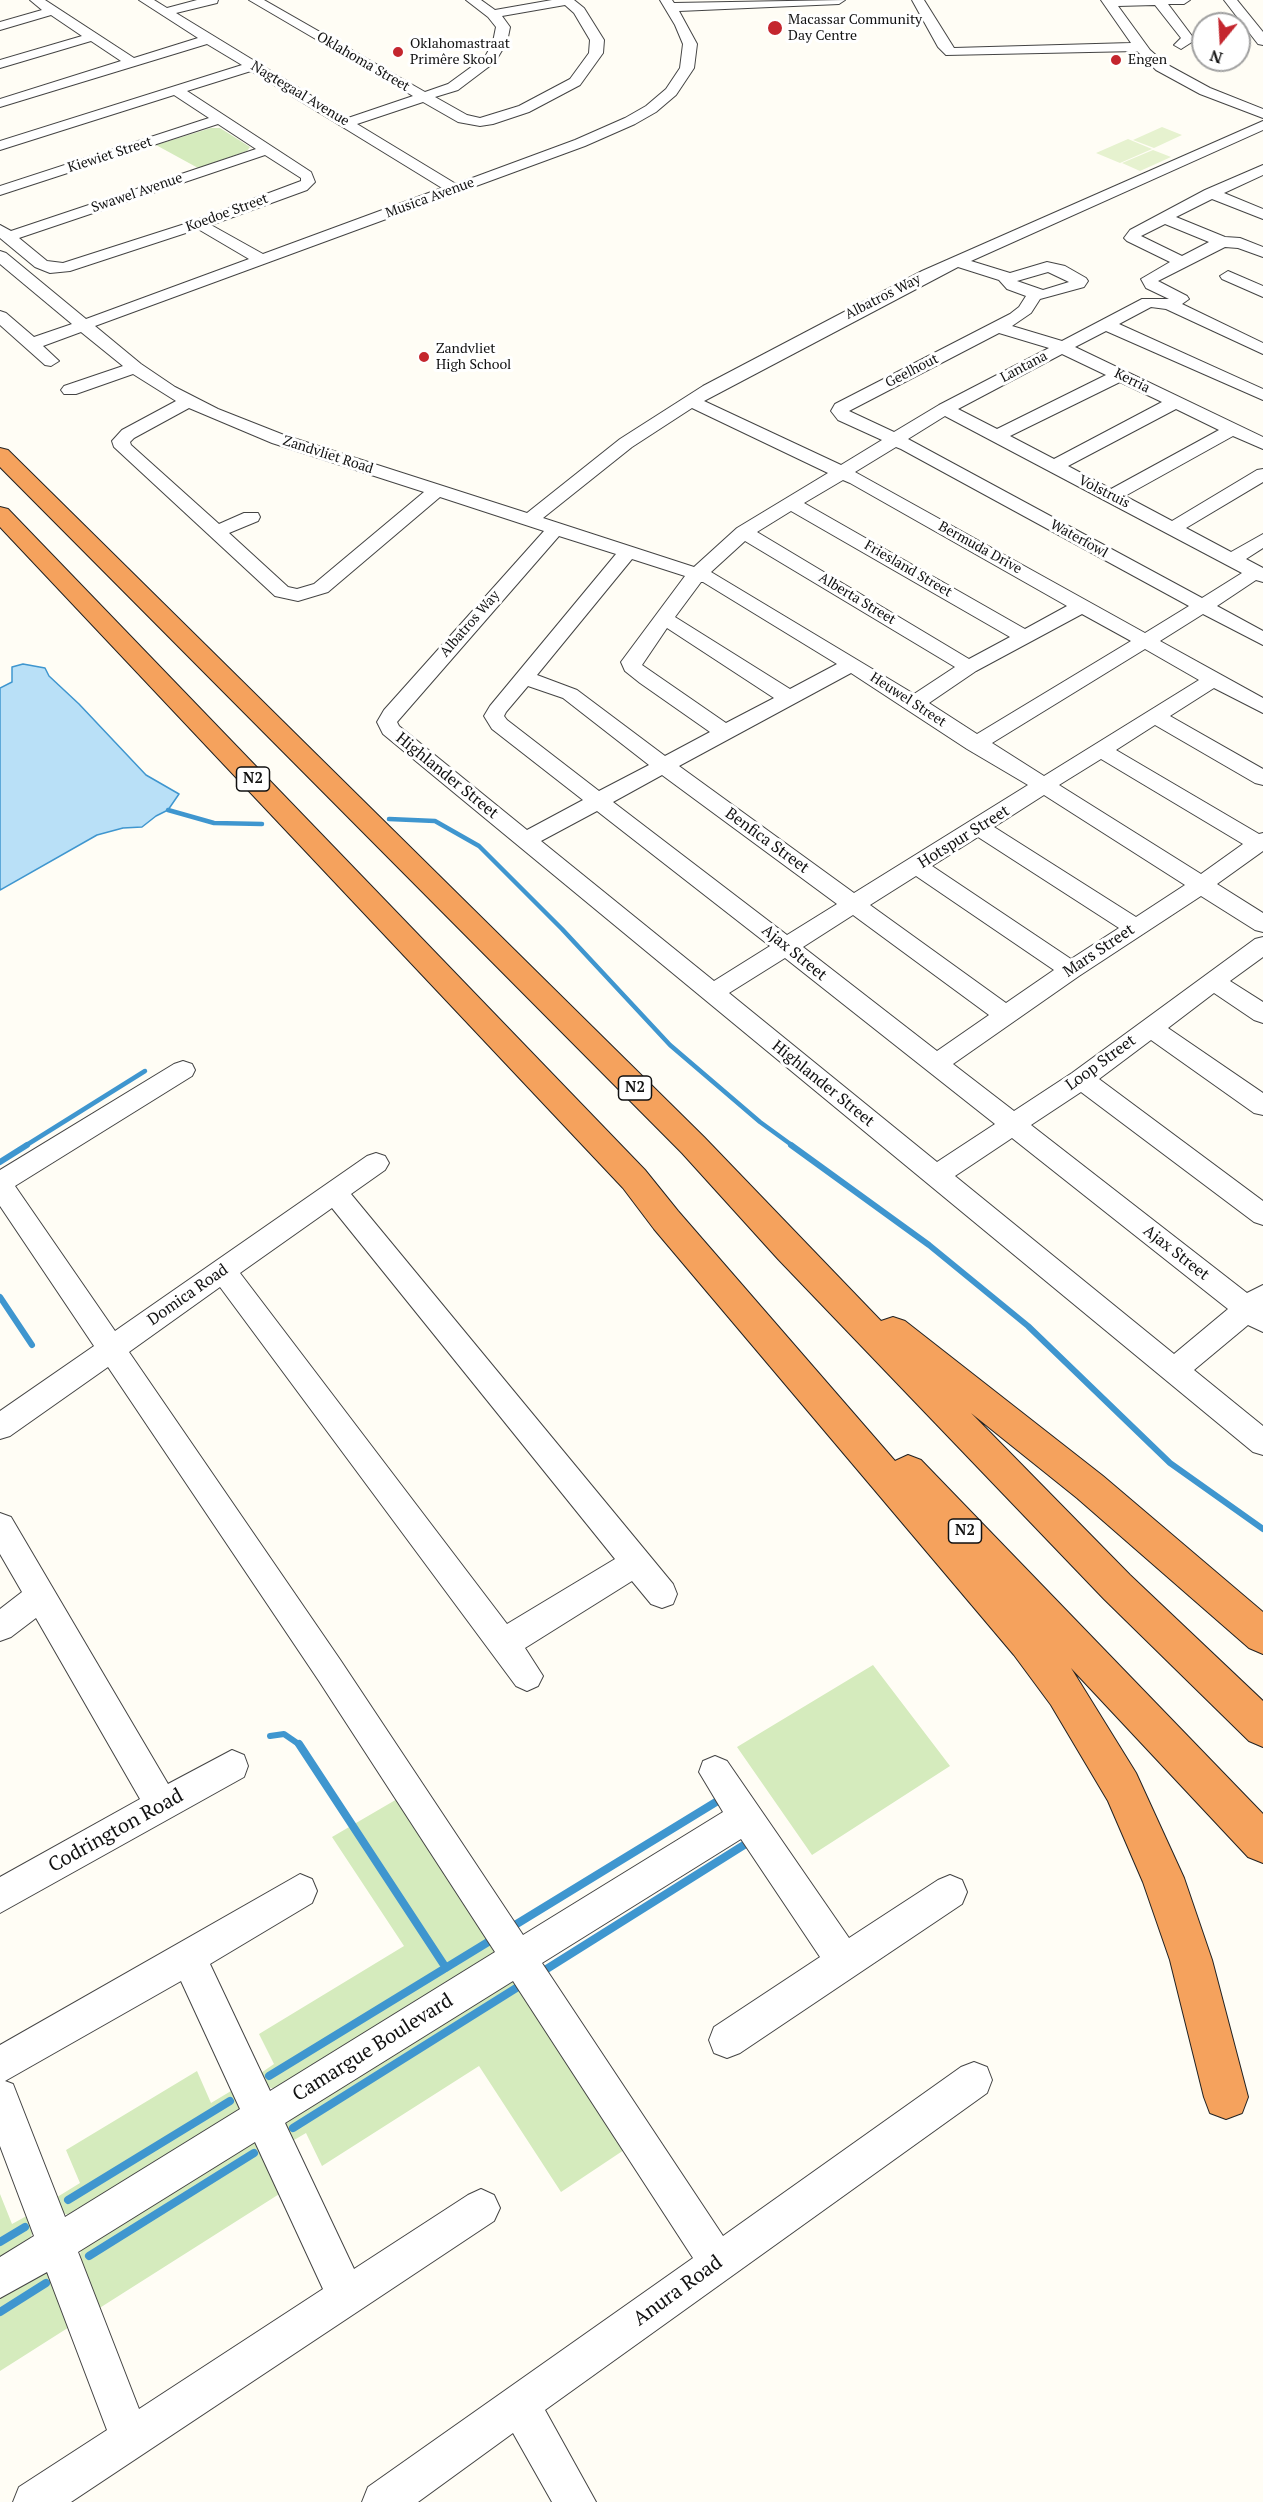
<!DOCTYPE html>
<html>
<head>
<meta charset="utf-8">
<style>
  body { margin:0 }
  #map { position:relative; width:1263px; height:2502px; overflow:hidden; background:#fffdf5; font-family:"PT Serif",serif }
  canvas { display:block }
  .north { position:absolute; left:1191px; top:12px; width:60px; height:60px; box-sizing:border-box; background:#fff; border:2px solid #a0a0a0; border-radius:50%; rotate:198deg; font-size:16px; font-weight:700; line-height:24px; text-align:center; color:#111 }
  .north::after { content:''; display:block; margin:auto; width:21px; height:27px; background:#c4262e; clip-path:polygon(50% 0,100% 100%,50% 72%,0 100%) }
</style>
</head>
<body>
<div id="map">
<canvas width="1263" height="2502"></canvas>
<div class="north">N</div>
</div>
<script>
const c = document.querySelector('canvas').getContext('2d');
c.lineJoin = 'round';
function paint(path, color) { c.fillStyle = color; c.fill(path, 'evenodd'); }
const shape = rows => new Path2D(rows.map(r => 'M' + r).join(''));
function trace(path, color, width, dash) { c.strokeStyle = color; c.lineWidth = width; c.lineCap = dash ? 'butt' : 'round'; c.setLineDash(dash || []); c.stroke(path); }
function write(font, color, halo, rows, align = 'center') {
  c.font = font + ' "PT Serif",serif'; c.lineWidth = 6; c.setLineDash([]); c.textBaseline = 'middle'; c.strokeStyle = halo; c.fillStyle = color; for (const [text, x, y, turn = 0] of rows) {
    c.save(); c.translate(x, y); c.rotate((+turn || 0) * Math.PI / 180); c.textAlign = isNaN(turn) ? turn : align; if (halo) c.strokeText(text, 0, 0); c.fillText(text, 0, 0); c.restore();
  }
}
paint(shape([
  [211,128,220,128,250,147,247,151,198,168,156,145],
  [873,1665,950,1766,812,1855,737,1747],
  [404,1795,507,1950,278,2089,266,2087,258,2075,274,2064,259,2034,404,1946,332,1837],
  [519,1970,633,2144,561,2192,479,2066,322,2166,306,2133,289,2143,285,2129,286,2122],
  [197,2071,211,2103,236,2088,240,2103,239,2110,68,2215,63,2213,54,2199,80,2183,66,2150],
  [253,2141,259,2144,284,2191,98,2309,80,2256,81,2249],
  [0,2194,12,2224,32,2213,33,2229,31,2238,0,2264],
  [46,2270,74,2324,0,2371,0,2292]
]), '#d5ebbd');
paint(shape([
  [1162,127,1182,135,1154,148,1133,140],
  [1128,139,1152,149,1120,163,1096,153],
  [1153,150,1171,157,1140,171,1122,163]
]), '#e6f2cf');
const water = shape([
  [23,664,45,668,49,676,79,704,146,775,179,794,168,810,156,816,142,827,123,828,97,835,0,890,0,688,12,682,12,667,23,664]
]);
paint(water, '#b9e0f7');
trace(water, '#3f96cf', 1.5);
trace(shape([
  [168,810,214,823,262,824],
  [389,819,435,821,479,846,562,929,670,1045,760,1122,793,1146],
  [25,1146,145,1071]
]), '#3f96cf', 4.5);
trace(shape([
  [791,1145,929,1245,1028,1326,1170,1463,1263,1529],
  [0,1162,27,1145],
  [0,1297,32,1345],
  [270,1736,284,1734,300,1745]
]), '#3f96cf', 6);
trace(shape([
  [299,1744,446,1968],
  [515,1925,716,1802],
  [545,1970,744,1845],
  [269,2076,493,1939],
  [293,2128,521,1985],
  [68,2200,230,2101],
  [0,2242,25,2227],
  [89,2256,254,2153],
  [0,2312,46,2283]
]), '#3f96cf', 8);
const minor = shape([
  [30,0,45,0,134,58,198,38,139,0,154,0,167,8,197,0,218,0,217,3,176,13,348,118,413,96,249,0,264,0,425,92,448,84,485,57,493,42,496,27,488,17,466,0,481,0,495,10,552,0,574,0,584,8,604,40,603,53,580,85,529,112,493,124,480,126,458,122,423,102,357,124,456,184,575,140,625,118,646,106,666,89,680,68,683,44,675,25,660,0,672,0,674,3,845,0,839,4,679,11,697,44,694,68,676,95,656,112,635,124,585,146,95,326,141,364,175,387,218,409,284,435,527,513,620,439,703,386,922,271,1263,121,1263,130,971,261,1010,273,1047,262,1065,266,1086,278,1088,281,1084,287,1040,299,1031,313,1012,326,1062,341,1142,299,1169,299,1146,288,1141,279,1170,262,1127,241,1124,238,1130,230,1205,190,1263,165,1263,175,1224,193,1263,209,1263,219,1212,199,1176,217,1225,237,1240,238,1263,247,1263,257,1238,248,1225,247,1158,281,1187,296,1189,299,1182,304,1263,343,1263,354,1166,309,1151,307,1119,324,1263,389,1263,400,1106,331,1075,347,1263,437,1263,449,1233,436,1125,496,1172,521,1257,470,1263,469,1263,482,1186,528,1231,552,1263,534,1263,548,1246,559,1263,568,1263,582,1256,580,1217,606,1263,631,1263,645,1203,614,1160,641,1263,698,1263,713,1214,688,1170,716,1263,769,1263,785,1255,783,1155,725,1116,750,1259,834,1263,833,1263,851,1217,884,1263,913,1263,932,1255,930,1201,896,1079,976,953,1064,1014,1111,1072,1073,1255,939,1263,937,1263,957,1230,981,1263,1002,1263,1023,1254,1020,1214,993,1168,1028,1263,1093,1263,1115,1254,1113,1151,1040,1099,1079,1263,1201,1263,1225,1254,1222,1081,1092,1031,1125,1247,1293,1263,1285,1263,1332,1248,1325,1194,1370,1263,1426,1263,1455,1253,1452,383,734,377,722,384,710,544,531,440,497,328,592,298,601,275,596,114,447,112,441,122,430,176,401,133,374,76,394,64,394,61,390,64,386,123,366,81,332,43,346,59,361,51,366,45,365,0,325,0,311,6,313,34,337,72,324,0,264,0,251,6,253,86,319,249,259,198,229,70,271,50,273,35,267,0,238,0,225,11,231,256,149,218,124,0,195,0,186,209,118,174,95,0,150,0,141,242,65,207,44,0,107,0,99,121,61,91,41,0,68,0,60,82,36,51,15,0,30,0,22,42,10,30,0],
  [565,5,574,13,590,40,589,53,570,79,519,106,480,118,467,115,435,97,458,90,495,62,507,42,510,27,502,16,565,5],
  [251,71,341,126,442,188,263,254,211,225,307,190,315,182,311,172,187,91,251,71],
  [265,155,301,178,301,181,194,221,63,263,47,261,19,238,265,155],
  [1165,224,1209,242,1182,256,1141,236,1165,224],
  [958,267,999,280,1007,289,1026,296,1019,307,1010,314,835,404,831,411,838,420,882,440,841,465,704,401,958,267],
  [1048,272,1069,282,1043,290,1017,281,1048,272],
  [999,333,1049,348,939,405,894,432,849,411,999,333],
  [1062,354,1106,375,997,429,958,409,1062,354],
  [1120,382,1162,402,1054,459,1010,436,1120,382],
  [189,408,272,443,424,492,314,584,297,589,288,587,229,533,258,521,260,517,258,513,244,513,219,524,131,445,130,442,134,438,189,408],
  [692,408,828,473,737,528,694,567,543,518,632,447,692,408],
  [1176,409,1219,430,1111,489,1068,466,1176,409],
  [945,416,1242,573,1202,598,908,439,945,416],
  [896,447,901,449,1189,606,1145,633,855,472,896,447],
  [843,480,850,483,1067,606,1025,629,804,503,843,480],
  [791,511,1010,637,969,659,757,532,791,511],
  [559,536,616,554,490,706,484,716,492,729,583,800,527,830,399,726,397,722,559,536],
  [745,541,955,667,914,694,711,572,745,541],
  [632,559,685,576,621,662,625,671,640,683,710,732,665,756,577,690,537,675,632,559],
  [701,582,703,582,837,664,790,689,675,617,701,582],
  [1082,614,1131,641,977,734,929,703,976,671,1082,614],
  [667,628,774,698,726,723,642,665,667,628],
  [1145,649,1199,680,1044,776,992,743,1145,649],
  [851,673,967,749,1028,785,854,893,679,766,851,673],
  [528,686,563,698,649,765,599,791,507,720,504,716,506,712,528,686],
  [1101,759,1243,844,1201,874,1059,785,1101,759],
  [662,775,837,904,787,935,613,802,662,775],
  [1044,795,1185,885,1136,917,994,827,1044,795],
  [597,811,770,946,714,981,541,841,597,811],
  [978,837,1119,928,1071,959,932,866,978,837],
  [916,876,1054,970,1006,1003,870,905,916,876],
  [853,915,989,1015,937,1051,803,947,853,915],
  [785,958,995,1124,937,1162,729,993,785,958],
  [1012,1138,1228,1309,1174,1354,955,1176,1012,1138],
  [912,0,924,0,954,48,1131,43,1101,0,1190,0,1184,4,1168,4,1195,40,1181,49,1174,45,1181,38,1155,5,1118,6,1150,50,1166,64,1210,88,1263,109,1263,118,1200,94,1156,70,1137,51,946,55,938,47,912,0],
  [1224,0,1237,0,1263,32,1263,45,1258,44,1224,0],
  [1228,271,1263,286,1263,297,1222,279,1220,276,1228,271],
  [183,1061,192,1064,195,1070,192,1076,15,1186,115,1331,367,1156,376,1153,385,1156,389,1163,385,1170,351,1194,673,1584,677,1594,673,1604,662,1608,651,1604,632,1581,525,1648,543,1676,538,1686,527,1691,516,1686,220,1287,129,1352,341,1661,523,1935,723,1812,699,1772,703,1761,715,1756,727,1761,849,1938,938,1880,950,1875,962,1880,967,1892,962,1904,740,2053,727,2058,714,2053,709,2040,714,2027,820,1957,741,1839,542,1963,723,2236,961,2067,974,2062,987,2067,992,2080,987,2093,545,2410,596,2502,552,2502,513,2433,418,2502,362,2502,368,2487,693,2258,513,1981,285,2123,354,2269,468,2195,481,2189,494,2195,500,2208,494,2221,71,2502,13,2502,19,2487,107,2430,47,2272,0,2298,0,2257,34,2236,0,2146,0,2045,300,1874,312,1879,317,1891,312,1903,210,1964,270,2091,495,1952,319,1681,108,1367,10,1436,0,1439,0,1411,94,1346,0,1206,0,1170,174,1064,183,1061],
  [332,1208,615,1559,507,1624,240,1273,332,1208],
  [181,1981,240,2109,65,2217,13,2084,5,2081,181,1981],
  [255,2142,323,2289,139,2409,78,2252,255,2142],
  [0,1513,11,1517,168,1784,232,1750,244,1755,248,1766,244,1777,0,1913,0,1877,140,1799,36,1618,11,1637,0,1641,0,1609,22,1592,0,1554,0,1513]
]);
const highway = shape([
  [0,448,8,450,704,1137,881,1321,893,1317,905,1321,1103,1476,1263,1612,1263,1654,1249,1648,1077,1498,971,1413,1130,1575,1263,1701,1263,1747,1249,1741,1104,1599,778,1259,682,1153,0,467,0,448],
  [0,507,8,509,645,1170,678,1211,895,1461,908,1455,921,1460,1263,1814,1263,1863,1248,1857,1071,1668,1136,1773,1184,1878,1212,1960,1248,2097,1242,2113,1226,2119,1210,2113,1204,2097,1170,1960,1143,1882,1108,1801,1051,1705,1014,1655,654,1229,623,1188,0,527,0,507]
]);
trace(minor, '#444', 2);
trace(highway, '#222', 2);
paint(minor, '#fff');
paint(highway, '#f5a25d');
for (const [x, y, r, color] of [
  [775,28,8,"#c4262e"],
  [398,52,6,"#c4262e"],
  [1116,60,6,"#c4262e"],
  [424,357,6,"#c4262e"]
]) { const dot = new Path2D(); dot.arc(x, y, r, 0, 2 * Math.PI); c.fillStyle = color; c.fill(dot); trace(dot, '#fff', 2); }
write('14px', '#111', '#fff', [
  ["Macassar Community",788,20],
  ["Day Centre",788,36],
  ["Oklahomastraat",410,44],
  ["Primêre Skool",410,60],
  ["Engen",1128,60],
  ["Zandvliet",436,349],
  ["High School",436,365]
], 'left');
write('14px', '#111', '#fff', [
  ["Oklahoma Street",363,62,30],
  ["Nagtegaal Avenue",300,94,31],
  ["Kiewiet Street",110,155,-18],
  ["Swawel Avenue",137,193,-19],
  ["Musica Avenue",430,198,-20],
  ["Koedoe Street",227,213,-20],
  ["Albatros Way",883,297,-27],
  ["Lantana",1024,367,-28],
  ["Geelhout",912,371,-27],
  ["Kerria",1132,381,26],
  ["Zandvliet Road",328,455,18],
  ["Volstruis",1104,492,27],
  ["Waterfowl",1079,539,29],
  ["Bermuda Drive",980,548,29],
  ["Friesland Street",908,569,30],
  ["Alberta Street",857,599,31],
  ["Albatros Way",470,624,-49],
  ["Heuwel Street",908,700,33]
]);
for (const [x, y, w] of [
  [253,779,33],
  [635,1088,33],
  [965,1531,33]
]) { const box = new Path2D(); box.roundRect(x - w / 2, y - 12, w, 24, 4.5); c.fillStyle = '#fff'; c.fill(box); trace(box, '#111', 1.5); }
write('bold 15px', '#111', null, [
  ["N2",253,779],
  ["N2",635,1088],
  ["N2",965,1531]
]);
write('16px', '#111', '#fff', [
  ["Highlander Street",447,776,39],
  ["Hotspur Street",964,837,-32],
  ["Benfica Street",767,841,36],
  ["Mars Street",1099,951,-34],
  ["Ajax Street",794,953,39],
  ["Loop Street",1101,1063,-36],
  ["Highlander Street",823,1084,39],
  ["Ajax Street",1176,1253,38],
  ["Domica Road",188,1295,-35]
]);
write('20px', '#111', '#fff', [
  ["Codrington Road",116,1831,-29],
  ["Camargue Boulevard",373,2048,-32],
  ["Anura Road",678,2291,-36]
]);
</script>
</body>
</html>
